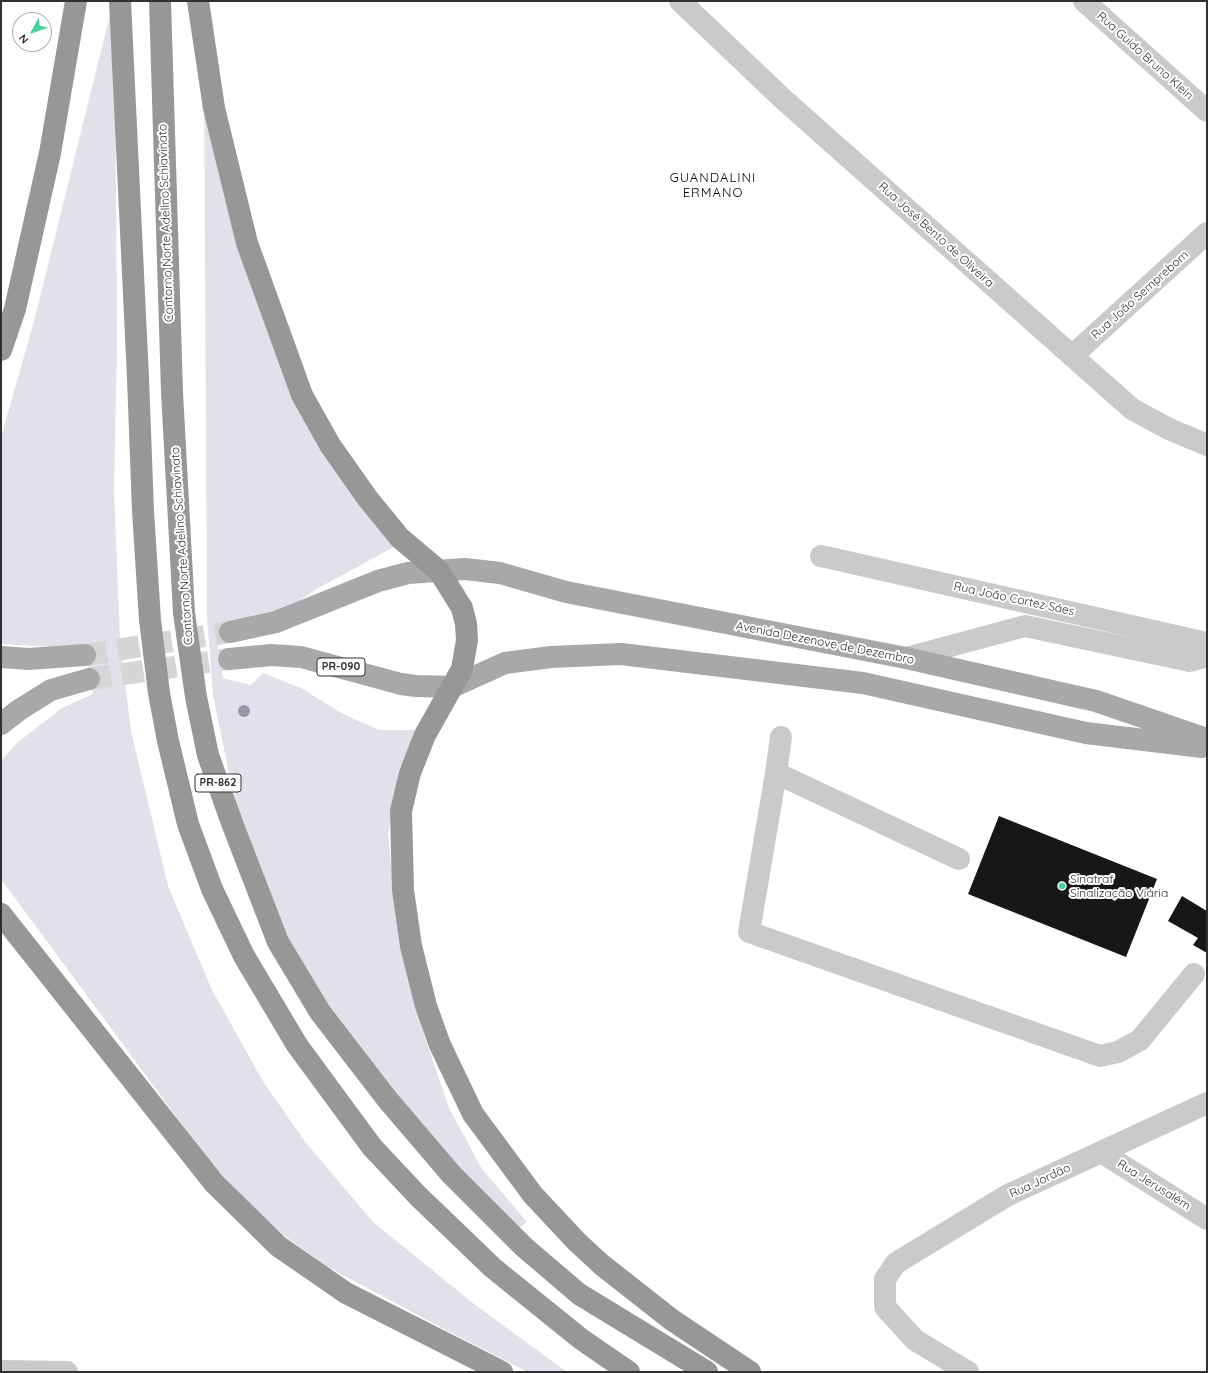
<!DOCTYPE html>
<html>
<head>
<meta charset="utf-8">
<style>
  body { margin:0 }
  #map { position:relative; width:1208px; height:1373px; overflow:hidden; background:#fff; font-family:Quicksand,sans-serif }
  canvas { display:block }
  .frame { position:absolute; inset:0; border:2px solid #303030; pointer-events:none }
  .north { position:absolute; left:12px; top:12px; width:40px; height:40px; box-sizing:border-box; background:#fff; border:1px solid #acacac; border-radius:50%; rotate:230deg; font-size:11px; font-weight:700; line-height:16px; text-align:center; color:#303030 }
  .north::after { content:''; display:block; margin:auto; width:14px; height:18px; background:#47d29c; clip-path:polygon(50% 0,100% 100%,50% 72%,0 100%) }
</style>
</head>
<body>
<div id="map">
<canvas width="1208" height="1373"></canvas>
<div class="frame"></div>
<div class="north">N</div>
</div>
<script>
const c = document.querySelector('canvas').getContext('2d');
c.lineJoin = 'round';
function paint(path, color) { c.fillStyle = color; c.fill(path, 'evenodd'); }
const shape = rows => new Path2D(rows.map(r => 'M' + r).join(''));
function trace(path, color, width, dash) { c.strokeStyle = color; c.lineWidth = width; c.lineCap = dash ? 'butt' : 'round'; c.setLineDash(dash || []); c.stroke(path); }
function write(font, color, halo, rows, align = 'center') {
  c.font = font + ' Quicksand,sans-serif'; c.lineWidth = 4; c.setLineDash([]); c.textBaseline = 'middle'; c.strokeStyle = halo; c.fillStyle = color; for (const [text, x, y, turn = 0] of rows) {
    c.save(); c.translate(x, y); c.rotate((+turn || 0) * Math.PI / 180); c.textAlign = isNaN(turn) ? turn : align; if (halo) c.strokeText(text, 0, 0); c.fillText(text, 0, 0); c.restore();
  }
}
paint(shape([
  [113,3,115,49,117,346,114,490,120,641,131,731,168,886,212,990,264,1083,306,1143,373,1222,474,1304,567,1372,528,1372,457,1336,326,1266,267,1223,209,1161,1,879,1,761,17,743,62,708,93,694,85,649,1,644,1,437,34,321],
  [204,74,298,396,396,546,320,587,284,611,245,618,217,643,223,678,251,685,263,673,301,688,343,714,379,730,417,730,399,769,388,834,397,920,415,1008,449,1108,482,1169,527,1222,522,1226,519,1227,456,1170,326,1009,287,939,244,829,229,773,213,695,207,617]
]), '#e1e0eb');
paint(shape([
  [999,816,1157,879,1126,957,968,894],
  [1182,896,1207,911,1207,953,1193,945,1198,938,1168,921]
]), '#171717');
trace(shape([
  [85,655,230,632],
  [89,679,229,659]
]), '#d6d6d6', 22, [22, 11]);
trace(shape([
  [680,1,783,99,1132,409,1169,429,1207,445],
  [1084,1,1207,111],
  [1072,356,1207,233],
  [821,556,1207,643],
  [906,658,1025,626,1190,661,1207,656],
  [781,737,776,773,749,932,1100,1056,1118,1052,1140,1040,1194,974],
  [776,773,959,859],
  [1101,1152,1207,1219],
  [1,1371,67,1372],
  [968,1372,915,1340,885,1307,885,1279,896,1263,1008,1195,1207,1103]
]), '#cacaca', 22);
trace(shape([
  [230,632,276,622,378,581,408,573,465,569,500,573,566,592,906,658,1096,701,1207,739],
  [1,657,29,659,85,655],
  [229,659,271,655,301,657,401,684,416,686,452,687,505,663,551,657,621,654,863,683,1086,733,1202,747],
  [1,724,19,710,51,690,89,679]
]), '#a8a8a8', 22);
trace(shape([
  [120,1,138,378,143,511,150,620,159,693,168,741,188,824,212,889,244,956,297,1045,372,1147,418,1196,493,1268,581,1339,629,1372],
  [160,1,172,392,184,613,196,697,208,755,232,823,278,942,320,1012,387,1099,451,1174,524,1247,579,1294,707,1372],
  [198,1,214,108,247,243,302,395,330,445,368,499,400,538,439,571,462,608,466,624,467,640,462,669,425,735,410,773,401,811,403,890,411,946,426,1006,440,1045,473,1114,533,1195,577,1242,602,1265,672,1320,750,1372],
  [1,350,15,309,50,153,76,1],
  [1,914,214,1183,278,1246,346,1293,502,1372]
]), '#979797', 22);
c.fillStyle = '#9b97ab';
for (const [x, y] of [
  [244,711]
]) { c.beginPath(); c.arc(x, y, 6, 0, 2 * Math.PI); c.fill(); }
for (const [x, y, r, color] of [
  [1062,886,4,"#47d29c"]
]) { const dot = new Path2D(); dot.arc(x, y, r, 0, 2 * Math.PI); c.fillStyle = color; c.fill(dot); trace(dot, '#fff', 1.5); }
for (const [x, y, w] of [
  [341,667,48],
  [218,783,46]
]) { const box = new Path2D(); box.roundRect(x - w / 2, y - 9, w, 18, 3); c.fillStyle = '#fff'; c.fill(box); trace(box, '#303030', 1); }
write('bold 11px', '#303030', null, [
  ["PR-090",341,667],
  ["PR-862",218,783]
]);
write('12px', '#303030', '#fff', [
  ["Rua Guido Bruno Klein",1145,56,42],
  ["Contorno Norte Adelino Schiavinato",166,223,-92],
  ["Rua José Bento de Oliveira",936,235,42],
  ["Rua João Semprebom",1140,295,-42],
  ["Contorno Norte Adelino Schiavinato",182,546,-94],
  ["Rua João Cortez Sáes",1014,599,12],
  ["Avenida Dezenove de Dezembro",825,643,11],
  ["Rua Jordão",1040,1181,-25],
  ["Rua Jerusalém",1154,1185,32]
]);
write('12px', '#303030', '#fff', [
  ["Sinatraf",1070,879],
  ["Sinalização Viária",1070,893]
], 'left');
c.letterSpacing = '1px';
write('13px', '#000', '#fff', [
  ["GUANDALINI",713,178],
  ["ERMANO",713,193]
]);
c.letterSpacing = '0px';
</script>
</body>
</html>
